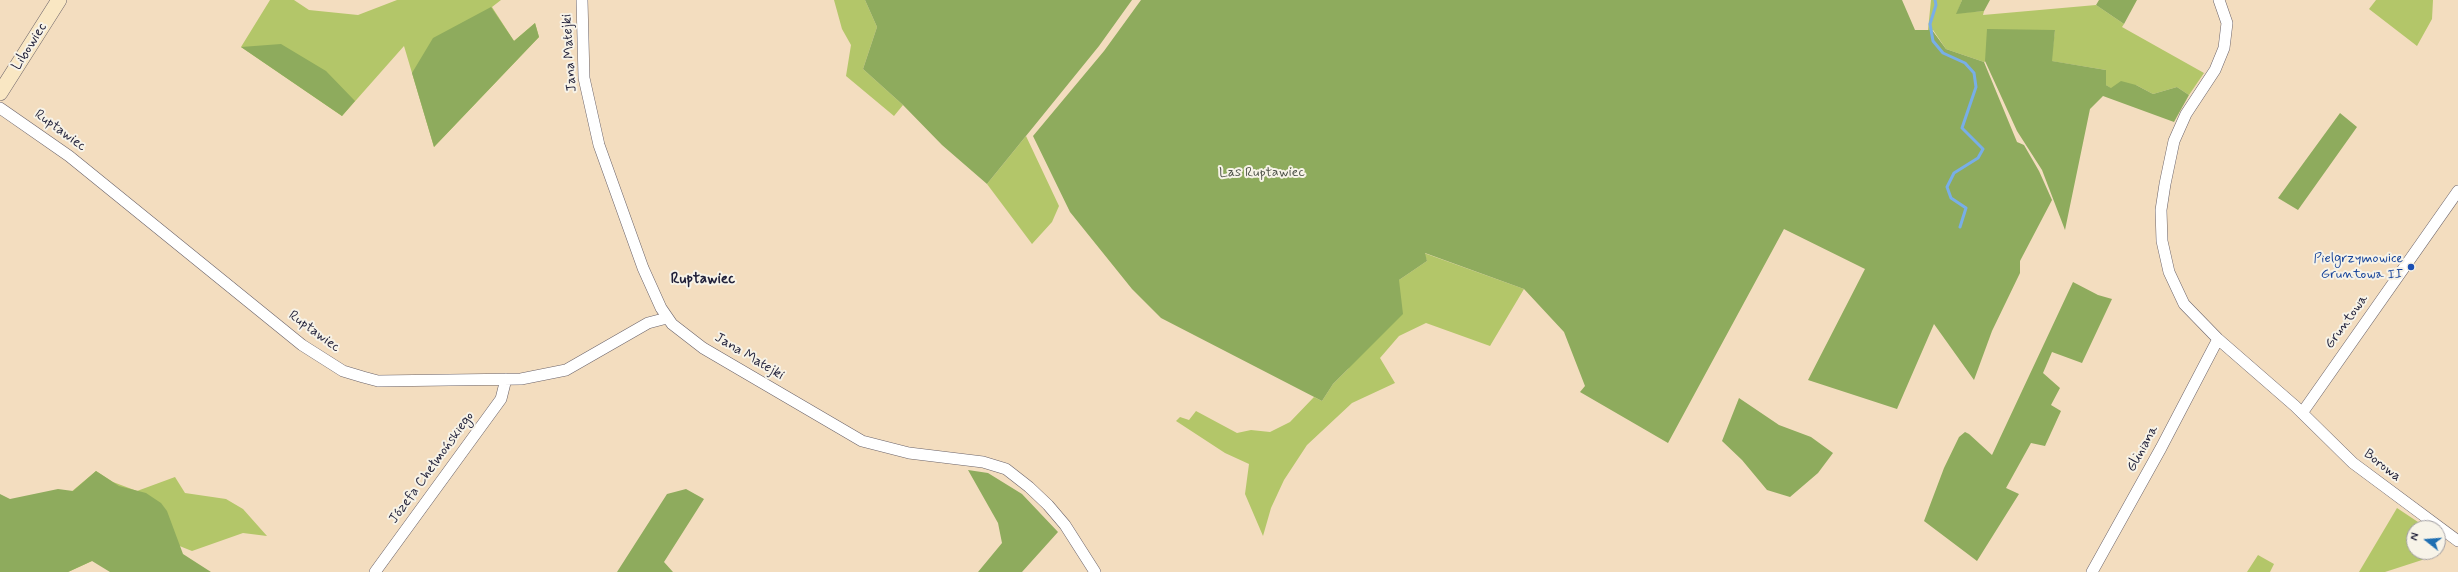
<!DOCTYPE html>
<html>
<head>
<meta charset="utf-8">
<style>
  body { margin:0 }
  #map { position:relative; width:2458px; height:572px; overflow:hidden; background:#f3ddbf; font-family:Mynerve,sans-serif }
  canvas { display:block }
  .north { position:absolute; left:2406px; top:520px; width:40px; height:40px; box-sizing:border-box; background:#f7f3e8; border:1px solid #a29fa3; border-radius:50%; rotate:287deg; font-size:11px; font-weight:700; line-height:16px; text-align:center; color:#22223b }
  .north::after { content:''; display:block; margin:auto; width:14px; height:18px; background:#1f6fb2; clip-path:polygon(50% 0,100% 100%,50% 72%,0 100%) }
</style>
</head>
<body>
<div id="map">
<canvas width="2458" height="572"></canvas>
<div class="north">N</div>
</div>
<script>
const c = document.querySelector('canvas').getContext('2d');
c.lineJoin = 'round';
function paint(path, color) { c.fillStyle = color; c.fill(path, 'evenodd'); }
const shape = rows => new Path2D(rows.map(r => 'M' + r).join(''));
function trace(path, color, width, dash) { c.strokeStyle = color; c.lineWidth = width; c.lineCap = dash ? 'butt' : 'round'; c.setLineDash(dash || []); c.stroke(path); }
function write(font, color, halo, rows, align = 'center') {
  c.font = font + ' Mynerve,sans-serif'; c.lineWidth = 4; c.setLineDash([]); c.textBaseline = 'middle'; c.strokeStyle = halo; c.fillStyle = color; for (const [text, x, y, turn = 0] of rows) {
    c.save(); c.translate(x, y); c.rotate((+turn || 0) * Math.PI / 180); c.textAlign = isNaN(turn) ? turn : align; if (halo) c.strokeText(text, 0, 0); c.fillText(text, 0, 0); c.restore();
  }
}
paint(shape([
  [270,0,294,0,309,10,358,15,397,0,501,0,492,7,514,41,535,23,539,37,434,147,404,46,342,116,241,47],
  [834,0,865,0,877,27,863,69,903,105,894,116,846,76,851,45,842,29],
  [1931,0,1962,0,1957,13,1984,11,1983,15,2096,5,2124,24,2122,27,2204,73,2189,95,2177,87,2153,94,2136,85,2112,89,2106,85,2106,70,2051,61,2055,30,1984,62,1946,49,1933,30,1928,30],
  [2376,0,2433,0,2432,19,2417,46,2369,9],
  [1026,136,1059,206,1052,222,1032,244,987,184],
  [1424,253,1524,289,1490,346,1426,323,1399,336,1380,358,1395,383,1352,403,1307,445,1284,480,1271,508,1263,536,1245,494,1249,464,1225,453,1176,421,1180,417,1189,420,1196,411,1237,433,1251,430,1270,432,1290,422,1314,397,1322,401,1333,384,1348,369,1399,280,1427,261],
  [96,471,113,482,137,491,175,477,185,493,226,499,243,509,267,536,243,533,192,551,132,527,92,561,68,572,0,572,0,501,58,503],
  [2397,508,2427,528,2414,528,2414,552,2428,552,2422,560,2385,572,2359,572],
  [2258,555,2274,564,2270,572,2247,572]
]), '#b3c669');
paint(shape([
  [865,0,1132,0,1099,46,987,184,942,145,903,105,863,69,877,27],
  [1141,0,1902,0,1915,30,1932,30,1946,49,1984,62,2017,142,2024,145,2039,171,2052,200,2020,261,2020,273,1992,331,1974,380,1934,324,1897,409,1808,380,1865,269,1784,229,1668,443,1580,392,1585,386,1564,332,1524,289,1425,253,1427,261,1399,280,1403,314,1333,384,1322,401,1161,318,1132,289,1070,212,1033,136,1104,51],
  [1962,0,1990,0,1984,11,1956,14],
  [2099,0,2137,0,2124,24,2096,5],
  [491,7,514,41,535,23,539,37,434,147,412,73,433,38],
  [1987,29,2055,30,2052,61,2106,70,2106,85,2111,88,2121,81,2136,85,2153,94,2177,87,2189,95,2174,122,2103,96,2090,109,2065,230,2042,170,2017,131,1985,61],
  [281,44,326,71,355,101,342,116,241,47],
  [2340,113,2357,127,2298,210,2278,198],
  [2073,282,2098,295,2112,299,2082,363,2052,352,2043,373,2060,388,2051,405,2061,411,2045,446,2031,443,2006,488,2019,494,1977,561,1924,521,1944,468,1959,437,1965,432,1969,434,1992,455],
  [1739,398,1779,425,1811,437,1833,453,1818,473,1790,497,1767,490,1742,460,1722,441],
  [968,470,988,473,1022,494,1058,532,1022,572,978,572,1002,543,998,523],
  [96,471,119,486,146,493,161,503,167,511,183,554,211,572,110,572,92,561,68,572,0,572,0,494,10,499,58,489,73,491],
  [686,489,704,499,664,562,673,572,617,572,667,494]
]), '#8eab5d');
trace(shape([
  [1935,0,1936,5,1930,24,1933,41,1943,53,1965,63,1974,73,1976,87,1962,128,1983,149,1978,158,1954,173,1947,187,1951,198,1966,208,1960,227]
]), '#78aee7', 3);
const street = shape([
  [582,0,584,78,599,145,643,268,661,308,672,324,703,348,862,441,909,453,983,462,1006,469,1029,487,1048,505,1065,525,1095,572],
  [2219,0,2227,23,2224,48,2215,70,2186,114,2174,141,2165,184,2161,210,2162,241,2169,272,2184,304,2218,339,2295,406,2353,463,2458,541],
  [0,108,69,156,302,345,343,371,363,377,378,381,521,379,566,370,648,323,667,318],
  [2302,413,2458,191],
  [375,572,501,399,506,379],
  [2092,572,2161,448,2218,339]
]);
const secondary = shape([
  [0,93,59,0]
]);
trace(street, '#6b6369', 12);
trace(secondary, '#6b6369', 16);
trace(street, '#fff', 11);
trace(secondary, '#f9e7c3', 15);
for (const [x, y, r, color] of [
  [2411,267,4,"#1a4fb4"]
]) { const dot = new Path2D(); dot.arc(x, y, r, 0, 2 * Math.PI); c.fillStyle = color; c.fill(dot); trace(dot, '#f7f3e8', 1.5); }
write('14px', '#22223b', '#f7f3e8', [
  ["Libowiec",30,47,-58],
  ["Jana Matejki",570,53,-94],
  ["Ruptawiec",60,131,36],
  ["Gruntowa",2347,322,-54],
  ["Ruptawiec",314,332,36],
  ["Jana Matejki",749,357,31],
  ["Gliniana",2143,449,-61],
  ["Borowa",2382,466,38],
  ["Józefa Chełmońskiego",432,468,-54]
]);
write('14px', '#4e5349', '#f7f3e8', [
  ["Las Ruptawiec",1262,173]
]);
write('14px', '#164399', '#f7f3e8', [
  ["Pielgrzymowice",2403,259],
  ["Gruntowa II",2403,275]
], 'right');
write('bold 15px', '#22223b', '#f7f3e8', [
  ["Ruptawiec",703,280]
]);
</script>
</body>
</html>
